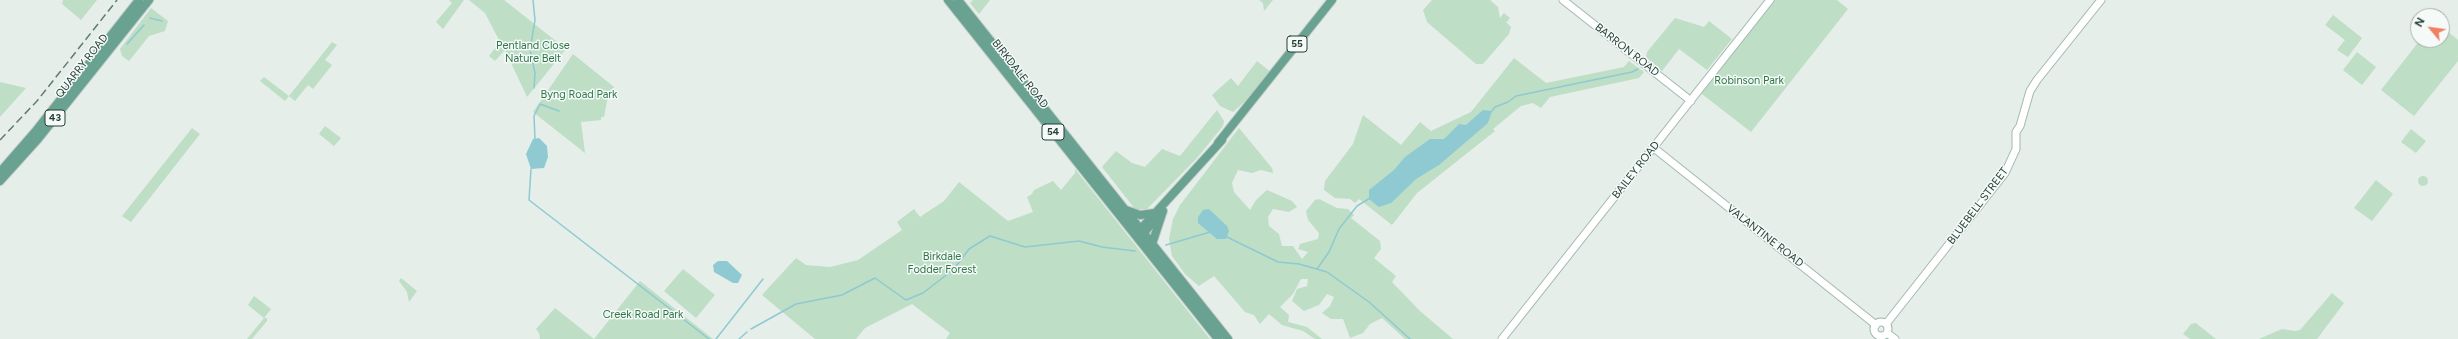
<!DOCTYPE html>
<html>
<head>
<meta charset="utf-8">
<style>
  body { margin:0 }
  #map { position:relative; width:2458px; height:339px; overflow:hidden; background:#e5eee9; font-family:Figtree,sans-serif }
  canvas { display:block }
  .north { position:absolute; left:2410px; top:8px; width:40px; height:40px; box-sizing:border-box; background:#f5faf8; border:1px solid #a1afab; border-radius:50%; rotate:299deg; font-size:11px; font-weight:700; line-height:16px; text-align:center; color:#243f37 }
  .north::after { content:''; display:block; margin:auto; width:14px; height:18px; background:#ef8062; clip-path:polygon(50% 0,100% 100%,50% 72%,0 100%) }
</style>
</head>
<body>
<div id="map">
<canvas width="2458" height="339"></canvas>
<div class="north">N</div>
</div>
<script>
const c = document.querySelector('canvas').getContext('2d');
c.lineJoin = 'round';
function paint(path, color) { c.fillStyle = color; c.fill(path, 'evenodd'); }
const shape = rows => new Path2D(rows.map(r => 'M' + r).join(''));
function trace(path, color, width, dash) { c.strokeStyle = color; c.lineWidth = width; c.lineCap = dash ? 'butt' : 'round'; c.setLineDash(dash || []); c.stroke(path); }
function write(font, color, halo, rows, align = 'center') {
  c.font = font + ' Figtree,sans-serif'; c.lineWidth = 3; c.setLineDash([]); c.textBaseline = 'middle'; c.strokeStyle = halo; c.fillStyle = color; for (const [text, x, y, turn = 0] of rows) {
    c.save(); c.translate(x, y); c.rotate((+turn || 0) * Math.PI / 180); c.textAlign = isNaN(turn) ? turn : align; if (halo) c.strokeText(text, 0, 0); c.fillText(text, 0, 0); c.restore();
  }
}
paint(shape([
  [63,0,97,0,81,20,62,4],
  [449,0,464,0,443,29,436,22,452,3],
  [469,0,504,0,566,49,527,97,505,50,495,61,489,56,500,42,485,13],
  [973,0,990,0,979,14,970,3],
  [1259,0,1273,0,1264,11,1263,3],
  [1432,0,1490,0,1498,7,1500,18,1504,13,1510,18,1507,22,1505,21,1511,27,1509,34,1483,64,1476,64,1427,22,1423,10],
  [1770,0,1837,0,1848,9,1751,132,1698,91],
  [151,8,168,21,165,31,149,36,129,61,122,56,120,49],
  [2333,15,2362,38,2348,57,2337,50,2345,40,2325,25],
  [1675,18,1704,27,1709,21,1732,39,1707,70,1679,49,1662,71,1646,57,1647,52],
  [2442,27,2458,40,2458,61,2414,116,2381,90,2420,40,2442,40],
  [332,42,337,45,325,60,332,65,313,89,308,85,295,101,289,96,285,101,260,81,264,77,289,96],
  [2357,52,2376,67,2362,85,2343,70],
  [573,54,614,87,607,101,604,117,601,117,601,120,581,122,585,153,533,112],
  [1514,58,1546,83,1624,67,1629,61,1644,72,1639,78,1550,97,1541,108,1533,103,1521,106,1493,129,1495,131,1417,193,1392,225,1359,199,1355,203,1350,199,1335,198,1324,190,1325,181,1353,144,1363,115,1401,145,1420,122,1431,131,1471,112],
  [1257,61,1272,73,1261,87,1233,112,1220,106,1212,95,1231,78,1238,86],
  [0,82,26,88,0,117],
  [1217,110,1224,121,1223,126,1197,158,1147,209,1135,209,1102,167,1116,151,1132,163,1145,167,1162,149,1180,156],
  [325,126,341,138,334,146,319,134],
  [192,128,200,134,131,222,122,216],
  [1239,128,1272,168,1273,173,1261,170,1252,173,1238,170,1232,183,1234,192,1250,210,1256,200,1267,190,1292,201,1297,207,1289,212,1273,209,1268,217,1269,226,1279,234,1282,246,1293,246,1302,259,1308,252,1298,249,1300,244,1318,239,1319,233,1308,220,1306,211,1315,200,1319,199,1337,208,1348,209,1354,215,1351,218,1380,241,1381,249,1374,258,1396,276,1392,282,1420,311,1453,339,1405,339,1382,318,1370,324,1363,333,1350,338,1343,319,1331,319,1322,313,1330,306,1334,297,1327,294,1319,305,1304,311,1292,301,1297,289,1307,286,1308,279,1301,279,1293,294,1280,307,1289,315,1288,322,1307,327,1322,339,1315,339,1303,331,1282,325,1269,314,1260,324,1254,315,1245,312,1214,276,1199,286,1185,274,1172,256,1169,239,1173,219,1180,205],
  [2411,129,2426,141,2416,153,2401,142],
  [1075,169,1210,339,946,339,950,333,912,304,865,328,856,339,815,339,762,295,796,258,806,265,830,267,858,260,902,230,897,222,914,209,920,217,944,201,959,182,1008,221,1033,212,1027,197,1032,194,1034,190,1053,181,1061,190,1075,173],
  '2418 181a5 5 0 1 1 10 0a5 5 0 1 1-10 0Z',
  [2376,180,2393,194,2372,221,2354,208],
  [683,269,715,295,696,318,664,291],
  [401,278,417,291,409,302,407,292,399,281],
  [640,281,713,339,540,339,539,333,536,329,555,308,594,339],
  [2332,293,2344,303,2317,339,2259,339,2282,329,2295,331,2300,330],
  [254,296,271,309,264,318,248,305],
  [264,318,267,318,267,321,252,339,247,339],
  [2196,323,2197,324,2216,339,2190,339,2183,334,2191,324]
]), '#bedec6');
paint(shape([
  [1483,110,1492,111,1488,123,1439,165,1416,179,1391,203,1379,207,1369,199,1369,190,1394,170,1405,157,1430,139,1444,139,1459,124,1466,125],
  [539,138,547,146,548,157,544,168,531,169,526,154,533,139],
  [1209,209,1227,226,1229,231,1226,239,1217,239,1198,223,1198,217,1203,210],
  [718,261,727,261,742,275,738,283,733,283,714,272,713,265]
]), '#8fc9d1');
trace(shape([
  [533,0,535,20,530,50,535,73,534,88],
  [150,18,162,21],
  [127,44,144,25],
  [1491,112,1495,107,1508,102,1516,96,1632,72,1638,69],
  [535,139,534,116,540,104,559,111],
  [531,169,529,200,709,339],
  [1227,237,1278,262,1299,264,1327,272,1369,302,1410,339],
  [1166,245,1210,232],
  [1317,269,1329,252,1339,229,1357,206,1370,198],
  [751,329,796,304,842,295,875,278,906,300,923,293,954,269,969,249,990,236,1025,247,1079,241,1102,247,1135,251],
  [716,339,763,279],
  [739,339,747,332]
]), '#8fc9d1', 1.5);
const secondary = shape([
  [1563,0,1691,101],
  [1654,148,1876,325],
  '1874 329a7 7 0 1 1 14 0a7 7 0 1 1-14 0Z',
  [1886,324,2005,173,2016,149,2016,132,2020,126,2030,91,2037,80,2101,0],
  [1887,333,1895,339],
  [1502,339,1770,0]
]);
const primary = shape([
  [948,0,1218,339],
  [958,0,1228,339],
  [1218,143,1332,0],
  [0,172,35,132,139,0],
  [0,181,38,139,149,0],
  [1126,210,1140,215,1155,213],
  [1138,232,1222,140],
  [1138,235,1144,233,1157,217],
  [1152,244,1163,211]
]);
trace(secondary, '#a3b9b1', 9);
trace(primary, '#c2c9c7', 10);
trace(secondary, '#fff', 7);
trace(primary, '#6aa292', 8);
trace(shape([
  [0,140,37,101,117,0]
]), '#5f7b72', 1.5, [8, 4]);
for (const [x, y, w] of [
  [1297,44,20],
  [55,118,20],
  [1053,132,22]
]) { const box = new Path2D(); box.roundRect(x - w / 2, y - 8, w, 16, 3); c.fillStyle = '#f5faf8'; c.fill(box); trace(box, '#243f37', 1); }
write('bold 10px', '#243f37', null, [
  ["55",1297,44],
  ["43",55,118],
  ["54",1053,132]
]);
write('11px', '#2f7648', '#f5faf8', [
  ["Pentland Close",533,46],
  ["Nature Belt",533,59],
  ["Robinson Park",1749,81],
  ["Byng Road Park",579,95],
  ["Birkdale",942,257],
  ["Fodder Forest",942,270],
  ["Creek Road Park",643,315]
]);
write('11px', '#243f37', '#f5faf8', [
  ["BARRON ROAD",1627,50,38],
  ["QUARRY ROAD",82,66,-52],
  ["BIRKDALE ROAD",1020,74,52],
  ["BAILEY ROAD",1636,170,-52],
  ["BLUEBELL STREET",1978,206,-53],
  ["VALANTINE ROAD",1765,236,38]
]);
</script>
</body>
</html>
